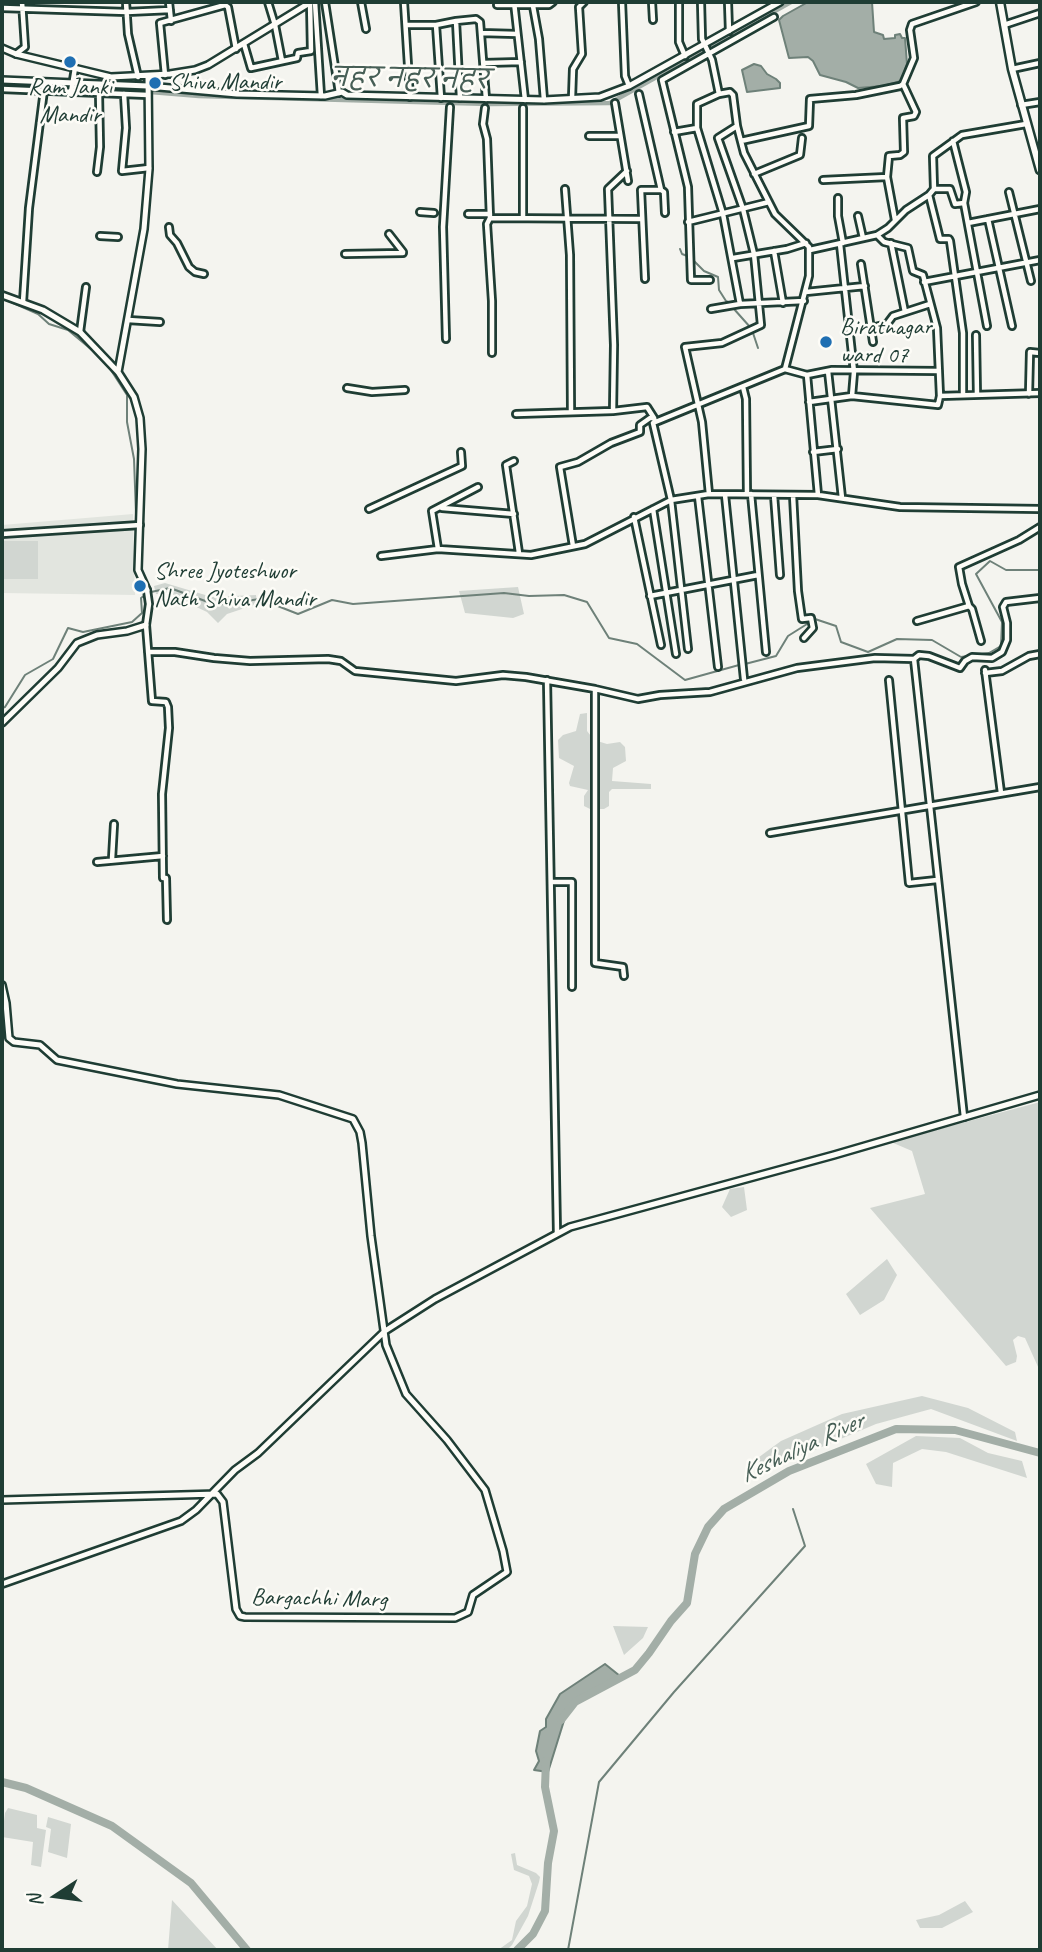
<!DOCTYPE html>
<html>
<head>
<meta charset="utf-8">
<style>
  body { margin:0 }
  #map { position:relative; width:1042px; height:1952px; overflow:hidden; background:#f4f4ef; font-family:Caveat,sans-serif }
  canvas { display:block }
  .frame { position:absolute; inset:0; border:4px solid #1f3d34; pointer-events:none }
  .north { position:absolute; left:21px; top:1861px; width:70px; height:70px; -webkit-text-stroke:5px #fdfcf7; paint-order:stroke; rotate:257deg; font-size:19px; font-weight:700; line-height:28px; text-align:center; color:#1f3d34 }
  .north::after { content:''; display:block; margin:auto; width:24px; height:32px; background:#1f3d34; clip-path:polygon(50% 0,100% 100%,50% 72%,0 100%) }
</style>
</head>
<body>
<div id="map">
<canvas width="1042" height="1952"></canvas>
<div class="frame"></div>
<div class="north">N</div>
</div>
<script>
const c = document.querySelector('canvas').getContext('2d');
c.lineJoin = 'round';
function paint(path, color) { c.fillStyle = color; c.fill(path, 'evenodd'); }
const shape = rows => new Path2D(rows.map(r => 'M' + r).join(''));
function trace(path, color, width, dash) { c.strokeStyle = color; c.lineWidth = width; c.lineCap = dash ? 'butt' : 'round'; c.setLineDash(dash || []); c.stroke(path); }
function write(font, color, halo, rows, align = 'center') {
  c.font = font + ' Caveat,"Playpen Sans Deva",sans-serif'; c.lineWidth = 5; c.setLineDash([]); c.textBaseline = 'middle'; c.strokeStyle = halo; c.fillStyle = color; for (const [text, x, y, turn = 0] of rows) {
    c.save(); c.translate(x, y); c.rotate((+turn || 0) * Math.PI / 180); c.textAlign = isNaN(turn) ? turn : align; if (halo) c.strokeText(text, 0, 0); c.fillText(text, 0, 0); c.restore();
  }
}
paint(shape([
  [133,514,135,595,2,593,2,525]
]), '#e2e5df');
paint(shape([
  [2,541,38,541,38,579,2,579],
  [165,583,212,597,256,595,257,604,227,614,218,623,207,612,171,595,156,594,154,586],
  [518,587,524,614,513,618,465,613,459,591],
  [587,713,587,731,594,740,607,744,620,742,625,747,626,761,613,768,612,781,651,784,651,789,612,789,609,792,609,806,604,809,590,809,584,806,584,796,588,790,570,786,569,783,574,766,559,758,558,740,563,735,576,731,580,714],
  [1040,1102,1040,1369,1039,1369,1025,1338,1018,1336,1013,1340,1017,1356,1016,1362,1006,1366,870,1208,925,1194,912,1151,891,1142],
  [744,1187,747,1210,731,1217,722,1207,730,1189],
  [887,1259,897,1275,884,1300,860,1315,846,1294],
  [922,1396,968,1408,1015,1432,1017,1441,931,1409,876,1424,765,1471,755,1460,781,1441,842,1414],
  [916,1436,960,1438,988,1453,1022,1461,1027,1478,946,1452,922,1449,893,1463,892,1487,876,1484,866,1464],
  [613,1626,648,1627,643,1638,624,1655],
  [8,1808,37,1815,37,1828,46,1830,41,1867,31,1865,33,1842,2,1837,5,1813],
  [48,1817,71,1824,67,1858,48,1852,51,1829,46,1827],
  [515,1853,517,1865,536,1873,540,1877,539,1882,528,1916,512,1945,507,1950,498,1950,512,1940,516,1921,527,1906,532,1884,529,1876,514,1870,511,1854],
  [172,1900,218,1950,168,1950],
  [965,1901,973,1912,942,1928,920,1928,916,1920,939,1915]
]), '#d1d6d1');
const water = shape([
  [808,2,872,2,874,32,883,35,884,39,895,38,895,35,900,34,902,38,905,38,907,64,901,81,883,86,858,88,846,82,820,75,813,61,808,57,789,58,779,20,783,16,808,2],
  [754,64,761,66,767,74,776,79,780,83,780,88,747,92,742,70,754,64],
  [605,1664,620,1676,574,1703,567,1711,548,1772,534,1770,539,1761,536,1751,540,1731,546,1727,546,1719,560,1694,605,1664]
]);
paint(water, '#a3aea7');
trace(water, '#6e8179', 2);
trace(shape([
  [680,249,682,254,690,257,704,271,718,277,719,290,726,301,730,303],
  [2,298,38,314,49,324,68,330,98,355],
  [734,309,750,327],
  [753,333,758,348],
  [107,364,127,395,127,422,134,459,136,514],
  [151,592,170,588,216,605,260,599,298,614,332,600,353,604,504,593,529,596,564,595,587,602,609,638,637,644,685,680,739,665],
  [745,664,776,656,788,636,815,619,836,626,841,642,868,652,897,639,932,640,961,657,989,653,1001,646,1002,622,976,574,990,561,1006,570,1040,570],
  [2,708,5,707,25,675,53,659,68,628,83,632,132,622,142,613,141,598,145,595],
  [568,1950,599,1782,674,1692,805,1546,793,1509]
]), '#6e8179', 2);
trace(shape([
  [2,84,126,90,199,96,489,104,610,103,791,2]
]), '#a3aea7', 4.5);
trace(shape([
  [561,1720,575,1702,635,1670,649,1653,671,1621,687,1603,695,1554,708,1527,724,1509,789,1471,896,1429,955,1430,1040,1453],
  [2,1782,26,1788,112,1826,191,1883,247,1950],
  [517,1950,533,1934,545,1911,548,1863,554,1831,545,1787,546,1761]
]), '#a3aea7', 8);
const minor = shape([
  [126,2,128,34,138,77],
  [169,2,171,21],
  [268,2,275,25,282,61],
  [315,2,321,96],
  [325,2,339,93],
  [361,2,366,29],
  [404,2,410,97],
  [514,2,525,100],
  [622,2,625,76,629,86],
  [652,2,653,20],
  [679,2,679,42,685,56],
  [728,2,729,31],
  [497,5,549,5,553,2],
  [533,6,539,39,544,100],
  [2,8,127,12,170,10],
  [456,21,476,19,480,22,486,99],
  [406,25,436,25,456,21,460,98],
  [436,25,441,98],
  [1004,25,1040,13],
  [481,33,517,34],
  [244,44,251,68,297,58,298,53,311,51,310,2],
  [16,54,25,47,22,2],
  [484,63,521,62],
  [1012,69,1040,63],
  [165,75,160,23,225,5,228,7,236,49],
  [2,89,148,95],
  [71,92,75,68],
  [124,94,126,128,122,171,149,168],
  [639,94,661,190,664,192,665,213],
  [719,94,697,104,697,128,723,214,740,304],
  [572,98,573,69,582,54,579,7,584,2],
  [615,103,628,181],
  [1021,105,1040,102],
  [485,108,483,124,487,139,490,218,487,224,492,301,492,353],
  [674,132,697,128],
  [589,136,620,136],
  [741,141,809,126,810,99,856,95,900,86,903,84,914,58,910,30,912,24,976,2],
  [953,141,966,192,964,203,987,326],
  [97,172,100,147,99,93],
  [754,174,800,155,802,138],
  [887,177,889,156,900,155,904,152,903,118,914,116,916,112,903,84],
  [823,180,887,177,895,220],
  [565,189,570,255,571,411],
  [934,189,950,189,955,204,964,203],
  [1009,192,1031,281],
  [929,195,940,239,949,239,950,241,963,333,963,395],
  [838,198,838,216,843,243],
  [420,212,434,213],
  [468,214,490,214],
  [858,216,863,238],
  [490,218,642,219],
  [523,218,523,108],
  [988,219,1012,326],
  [688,222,769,202],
  [968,223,1040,209],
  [169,227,170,235,177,243,189,267,195,272,204,274],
  [389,234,403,252],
  [877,235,884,242,908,248,913,271,923,275,937,328,940,396],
  [100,236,118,237],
  [891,243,905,312],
  [840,244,854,372,852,396],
  [810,250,877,235,888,228,906,210,929,195,934,189,933,156,962,135,1026,124],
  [774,251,783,303],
  [345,254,403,253],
  [733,258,787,249,806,243],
  [861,264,873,342],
  [645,279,641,190,661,190],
  [710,280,691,280,688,187,662,80,774,17],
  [924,282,1040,260],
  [806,292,865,286],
  [23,302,29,208,44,90],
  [711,309,740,304,804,301],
  [128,320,160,322],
  [871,328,887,324,893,316,930,304],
  [80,332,86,287],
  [976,335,977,395],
  [446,339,443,227,450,107],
  [785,369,807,375,818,495],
  [828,371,842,498],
  [807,375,832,370,939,371],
  [743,387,746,399,747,494],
  [347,388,372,392,405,390],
  [1029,394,1030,352,1040,353],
  [809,402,852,396,938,405,940,396,1040,393],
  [613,411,614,345,608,189,627,171],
  [516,414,613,411,647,407,654,418],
  [813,452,838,449],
  [514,461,506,465,519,553],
  [709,494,702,422,685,347,722,343,761,325,754,254,743,209,718,138,737,126],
  [751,494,766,652],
  [725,495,744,679],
  [774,495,780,575],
  [793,495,798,591,802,619,811,618,813,628,804,638],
  [698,496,718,667],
  [442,508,514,514],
  [369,509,462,466,461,452],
  [653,509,676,654],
  [634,517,661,645],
  [2,534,140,525],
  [573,546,560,467,578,462,611,443,640,432,640,425,650,418,654,418,655,422],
  [438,549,432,511,478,487],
  [381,556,438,549,531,555,585,544,671,500,709,494,818,495,900,507,1040,509],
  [147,590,149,604,146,625,152,701,166,702,168,707,169,728,162,794,163,878,166,878,167,920],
  [650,596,758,575],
  [969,606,972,609,981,641],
  [917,621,969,606,962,584,959,567,1019,540,1040,527],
  [688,649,671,500,653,423,785,369,809,276,809,247,775,214,744,153,737,126,733,95,730,92,719,94,712,60,702,39,701,2],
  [148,652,175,652,214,658,250,661,328,659,341,661,355,671,456,681,503,675,526,677,595,689,638,699,660,695,710,692,797,668,875,658,914,659,919,655,929,656,960,668,965,661,972,657,992,658,1002,652,1007,640,1007,623,1003,607,1006,602,1040,598],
  [914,659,964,1117],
  [985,670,1001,793],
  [985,673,1002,671,1029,656,1040,654],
  [547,680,557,1233],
  [889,680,909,883,937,880],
  [595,689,595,963,623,967,624,976],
  [770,833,1040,787],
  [112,859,114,824],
  [97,862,163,856],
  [551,882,572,882,572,987]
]);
const tertiary = shape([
  [2,48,16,54,111,77,170,74,195,70,208,65,311,2],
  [2,295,43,310,80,332,118,372,134,397,140,418,142,449,138,570,147,590],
  [118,372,144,229,149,169,148,76],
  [2,723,58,668,77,643,97,635,127,631,146,625],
  [2,985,6,1003,9,1038,14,1042,40,1045,57,1060,177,1084,279,1095,353,1119,360,1132,362,1143,371,1236,386,1345,406,1394,447,1440,485,1490,503,1551,507,1572,473,1595,468,1612,455,1618,245,1617,240,1616,236,1609,223,1502,217,1494,2,1500],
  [2,1584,181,1521,196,1510,235,1470,258,1453,385,1331,435,1299,570,1227,834,1155,1040,1095]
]);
const secondary = shape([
  [2,80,148,86,237,94,325,96,342,92,347,95,544,100,600,97,629,86,780,2]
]);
const primary = shape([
  [1000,2,1012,69,1040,170]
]);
trace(minor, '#1f3d34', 10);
trace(tertiary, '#1f3d34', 10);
trace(secondary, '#1f3d34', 10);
trace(primary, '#1f3d34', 11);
trace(minor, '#fdfcf7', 4.5);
trace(tertiary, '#fdfcf7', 5);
trace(secondary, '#fdfcf7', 5);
trace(primary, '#fdfcf7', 6);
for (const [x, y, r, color] of [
  [70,62,7,"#1f6fb2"],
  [155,83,7,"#1f6fb2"],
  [826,342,7,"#1f6fb2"],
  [140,586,7,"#1f6fb2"]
]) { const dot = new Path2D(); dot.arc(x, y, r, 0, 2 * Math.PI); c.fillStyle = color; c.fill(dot); trace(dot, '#fdfcf7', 2.5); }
write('24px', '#1f3d34', '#fdfcf7', [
  ["Shiva Mandir",169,83],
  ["Ram Janki",70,88,"center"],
  ["Mandir",70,116,"center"],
  ["Biratnagar",840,328],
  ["ward 07",840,356],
  ["Shree Jyoteshwor",154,572],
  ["Nath Shiva Mandir",154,600]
], 'left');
write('24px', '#1f3d34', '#fdfcf7', [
  ["Bargachhi Marg",319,1599,1]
]);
write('italic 26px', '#475f56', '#fdfcf7', [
  ["नहर नहर नहर",410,80,1],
  ["Keshaliya River",802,1448,-25]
]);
</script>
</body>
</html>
